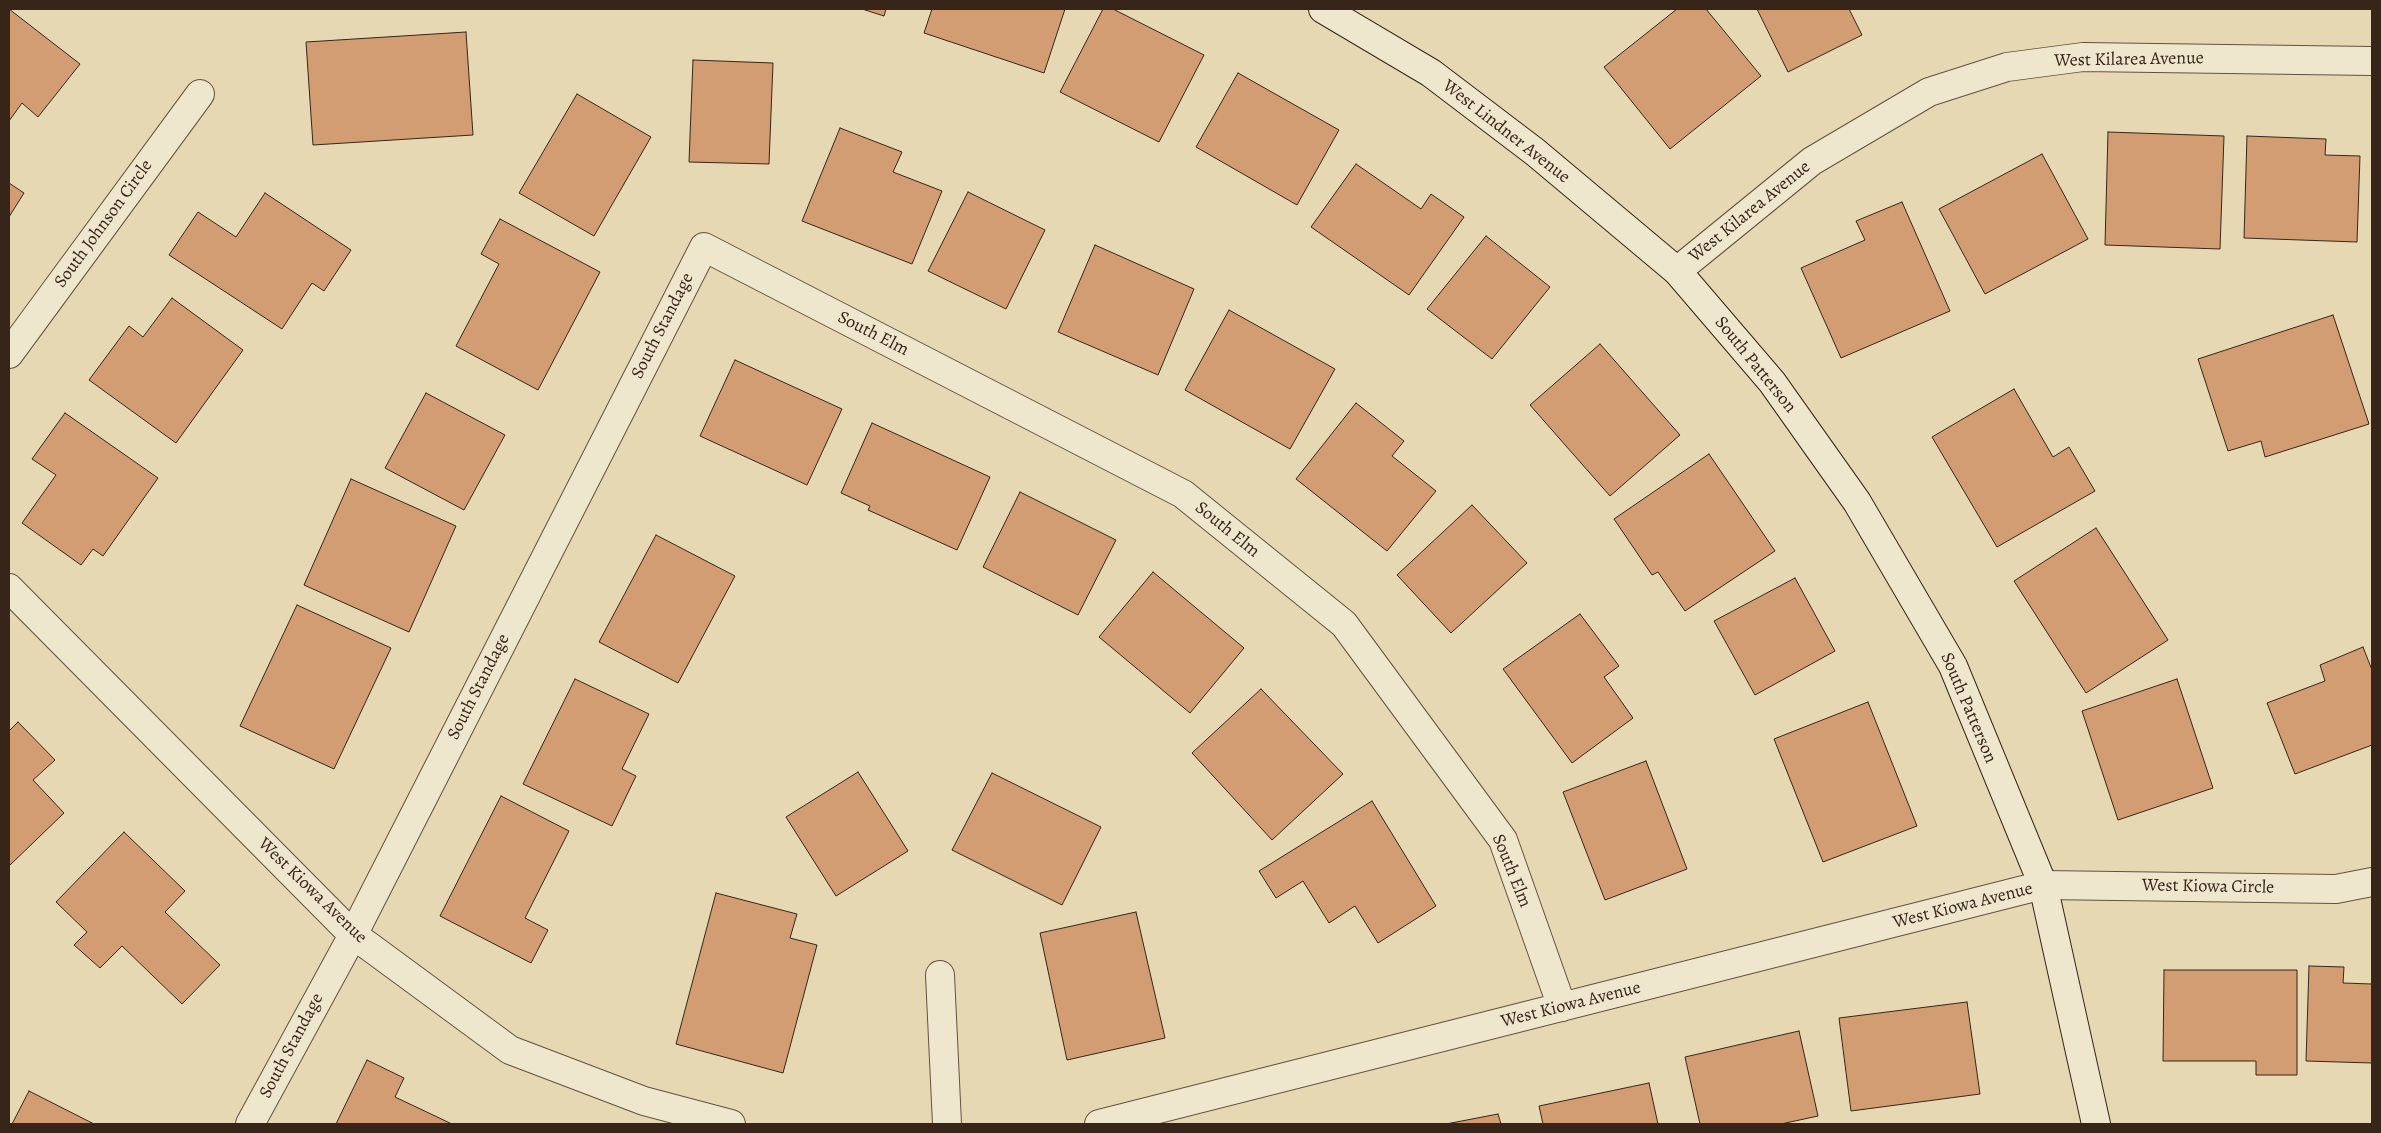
<!DOCTYPE html>
<html>
<head>
<meta charset="utf-8">
<style>
  body { margin:0 }
  #map { position:relative; width:2381px; height:1133px; overflow:hidden; background:#e7d8b4; font-family:Alegreya,serif }
  canvas { display:block }
  .frame { position:absolute; inset:0; border:10px solid #362518; pointer-events:none }
</style>
</head>
<body>
<div id="map">
<canvas width="2381" height="1133"></canvas>
<div class="frame"></div>
</div>
<script>
const c = document.querySelector('canvas').getContext('2d');
c.lineJoin = 'round';
function paint(path, color) { c.fillStyle = color; c.fill(path, 'evenodd'); }
const shape = rows => new Path2D(rows.map(r => 'M' + r).join(''));
function trace(path, color, width, dash) { c.strokeStyle = color; c.lineWidth = width; c.lineCap = dash ? 'butt' : 'round'; c.setLineDash(dash || []); c.stroke(path); }
function write(font, color, halo, rows, align = 'center') {
  c.font = font + ' Alegreya,serif'; c.lineWidth = 4; c.setLineDash([]); c.textBaseline = 'middle'; c.strokeStyle = halo; c.fillStyle = color; for (const [text, x, y, turn = 0] of rows) {
    c.save(); c.translate(x, y); c.rotate((+turn || 0) * Math.PI / 180); c.textAlign = isNaN(turn) ? turn : align; if (halo) c.strokeText(text, 0, 0); c.fillText(text, 0, 0); c.restore();
  }
}
const building = shape([
  [9,9,80,64,38,117,22,103,9,121,9,9],
  [862,9,886,9,884,16,862,9],
  [932,9,1065,9,1044,73,924,33,932,9],
  [1103,9,1113,9,1204,55,1159,142,1060,92,1103,9],
  [1677,9,1706,9,1761,76,1670,149,1604,67,1677,9],
  [1757,9,1849,9,1862,35,1788,72,1757,9],
  [466,32,473,135,313,145,306,42,466,32],
  [693,60,773,63,769,164,689,162,693,60],
  [1238,73,1339,130,1297,205,1196,147,1238,73],
  [577,94,651,137,594,236,519,193,577,94],
  [840,128,902,152,893,172,942,191,912,264,802,221,840,128],
  [2108,132,2224,136,2220,249,2105,245,2108,132],
  [2247,136,2326,139,2325,155,2360,156,2357,242,2244,238,2247,136],
  [2042,154,2088,239,1985,294,1939,209,2042,154],
  [1356,164,1421,209,1431,194,1464,217,1409,295,1311,227,1356,164],
  [9,183,24,193,9,217,9,183],
  [968,192,1045,230,1006,309,928,271,968,192],
  [265,193,351,250,324,291,312,283,282,329,169,255,198,212,236,237,265,193],
  [1902,202,1950,311,1841,358,1801,268,1865,240,1856,221,1902,202],
  [500,219,600,272,538,390,456,346,499,264,481,254,500,219],
  [1486,236,1550,287,1492,359,1427,309,1486,236],
  [1095,245,1194,289,1158,375,1058,332,1095,245],
  [172,298,243,350,176,443,89,380,129,326,143,337,172,298],
  [1229,310,1335,369,1290,449,1185,390,1229,310],
  [2333,315,2369,424,2265,457,2261,441,2228,451,2198,359,2333,315],
  [1600,344,1680,435,1610,496,1530,405,1600,344],
  [735,360,842,409,807,485,700,436,735,360],
  [2014,389,2053,457,2069,447,2095,491,1997,547,1932,437,2014,389],
  [426,393,505,435,464,510,385,468,426,393],
  [1356,403,1404,441,1392,456,1436,491,1387,551,1296,479,1356,403],
  [65,413,158,478,103,556,93,549,81,565,22,523,56,475,32,459,65,413],
  [872,423,990,477,957,550,868,510,870,506,841,493,872,423],
  [1709,454,1775,551,1685,611,1658,572,1652,575,1614,519,1709,454],
  [351,479,456,526,409,632,304,585,351,479],
  [1020,492,1116,540,1078,615,983,567,1020,492],
  [1472,505,1527,563,1451,633,1397,575,1472,505],
  [2096,528,2168,640,2086,693,2014,581,2096,528],
  [656,535,735,576,678,683,599,642,656,535],
  [1153,572,1244,648,1190,713,1099,637,1153,572],
  [1795,578,1835,651,1755,695,1714,621,1795,578],
  [297,605,391,648,334,769,240,726,297,605],
  [1580,614,1619,666,1604,677,1633,718,1572,763,1503,669,1580,614],
  [2363,647,2372,670,2372,745,2295,774,2267,703,2325,681,2320,665,2363,647],
  [575,679,649,714,622,769,636,776,612,826,523,784,575,679],
  [2177,679,2213,788,2118,820,2082,711,2177,679],
  [1261,689,1343,774,1272,840,1192,753,1261,689],
  [1868,702,1917,826,1823,862,1774,739,1868,702],
  [18,722,55,760,33,780,64,813,9,866,9,731,18,722],
  [1646,761,1687,869,1605,900,1563,792,1646,761],
  [858,772,908,851,836,896,786,817,858,772],
  [992,773,1101,827,1062,905,952,850,992,773],
  [501,796,569,831,525,918,548,930,531,963,440,916,501,796],
  [1372,801,1436,906,1378,943,1355,906,1329,923,1303,881,1276,898,1259,871,1372,801],
  [124,832,185,891,165,912,220,965,182,1004,122,946,100,968,74,945,87,932,56,902,124,832],
  [716,893,797,914,790,938,817,945,783,1073,676,1044,716,893],
  [1136,912,1165,1038,1067,1060,1040,933,1136,912],
  [2309,966,2344,967,2343,983,2372,984,2372,1063,2306,1061,2309,966],
  [2164,970,2297,970,2297,1075,2256,1075,2256,1061,2163,1061,2164,970],
  [1967,1002,1980,1094,1851,1111,1839,1018,1967,1002],
  [1799,1031,1818,1116,1781,1124,1700,1124,1685,1057,1799,1031],
  [367,1060,404,1078,395,1097,452,1124,336,1124,367,1060],
  [1649,1083,1658,1124,1543,1124,1539,1106,1649,1083],
  [29,1091,94,1124,12,1124,29,1091],
  [1498,1114,1501,1124,1446,1124,1498,1114]
]);
paint(building, '#d29d73');
trace(building, '#362518', 1);
const street = shape([
  [1677,271,1812,161,1929,92,2007,67,2083,57,2372,61],
  [9,354,200,94],
  [9,588,353,935,370,947,510,1050,644,1101,731,1124],
  [940,975,947,1124],
  [250,1124,353,935,704,247,1183,494,1344,624,1503,840,1562,1007],
  [1099,1124,2043,885,2336,889,2372,882]
]);
const secondary = shape([
  [1323,9,1431,73,1535,152,1677,271,1772,382,1857,502,1953,666,2043,885,2096,1124]
]);
trace(street, '#62523f', 30);
trace(secondary, '#362518', 30);
trace(street, '#efe6ce', 28);
trace(secondary, '#efe6ce', 28);
write('18px', '#362518', '#efe6ce', [
  ["West Kilarea Avenue",2129,60,-1],
  ["West Lindner Avenue",1506,132,38],
  ["West Kilarea Avenue",1750,212,-39],
  ["South Johnson Circle",104,224,-54],
  ["South Standage",663,326,-63],
  ["South Elm",873,334,27],
  ["South Patterson",1755,365,51],
  ["South Elm",1227,530,39],
  ["South Standage",479,687,-63],
  ["South Patterson",1968,708,67],
  ["South Elm",1511,871,68],
  ["West Kiowa Circle",2208,887,1],
  ["West Kiowa Avenue",312,891,44],
  ["West Kiowa Avenue",1963,906,-14],
  ["West Kiowa Avenue",1571,1005,-14],
  ["South Standage",292,1046,-62]
]);
</script>
</body>
</html>
